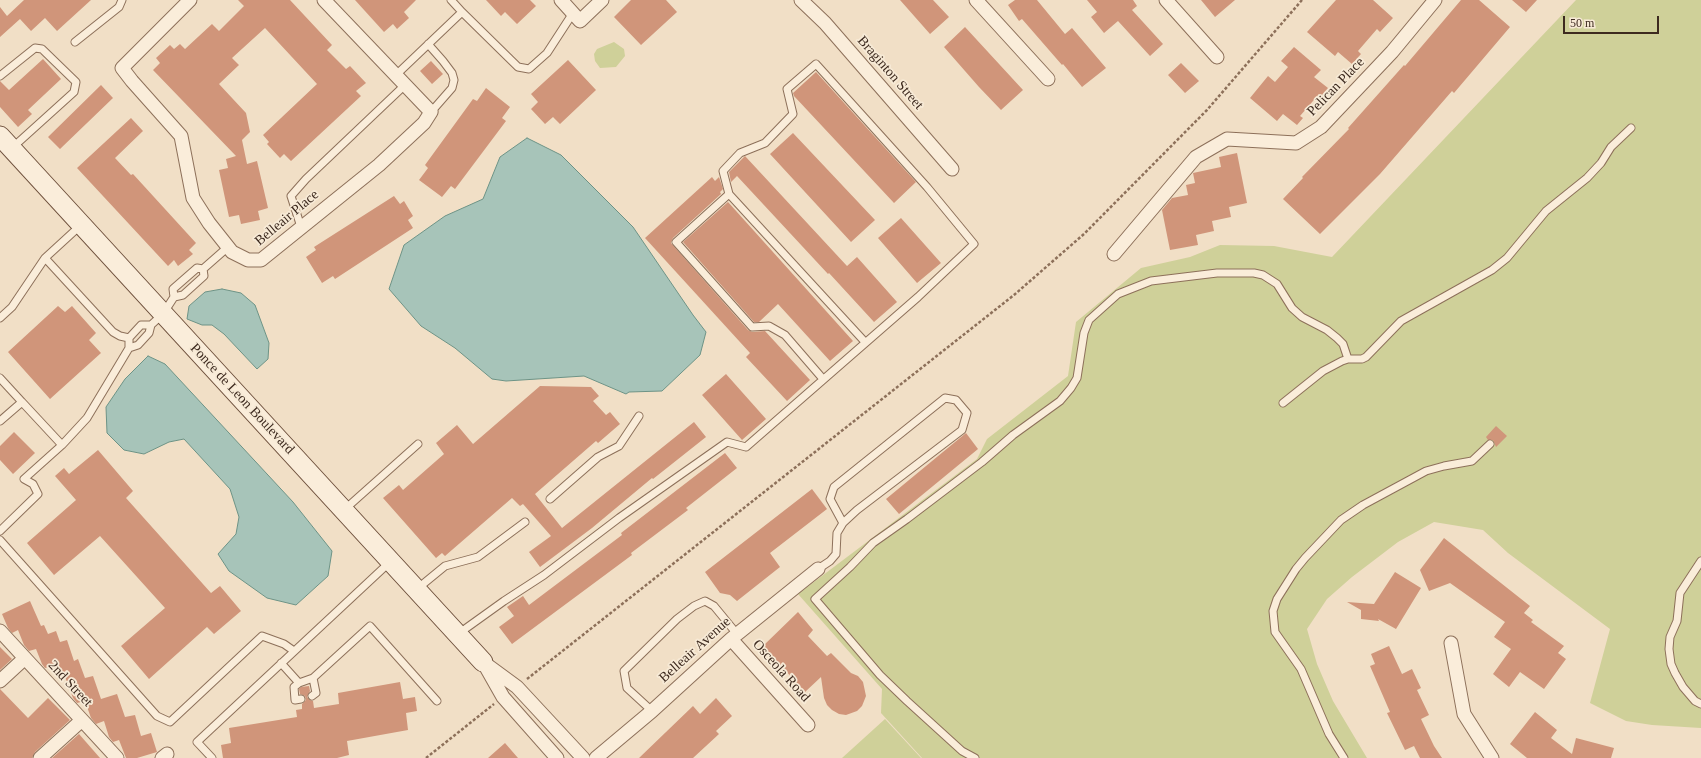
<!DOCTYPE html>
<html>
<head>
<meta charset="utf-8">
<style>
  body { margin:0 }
  #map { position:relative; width:1701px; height:758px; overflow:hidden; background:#f1dfc6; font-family:Georgia,serif }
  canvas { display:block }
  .scale { position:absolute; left:1563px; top:16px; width:96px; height:18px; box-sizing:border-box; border:2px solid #3d2a1f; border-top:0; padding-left:5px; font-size:12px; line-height:14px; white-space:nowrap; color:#3d2a1f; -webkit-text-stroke:3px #f7ead6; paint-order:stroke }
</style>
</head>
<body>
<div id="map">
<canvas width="1701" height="758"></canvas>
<div class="scale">50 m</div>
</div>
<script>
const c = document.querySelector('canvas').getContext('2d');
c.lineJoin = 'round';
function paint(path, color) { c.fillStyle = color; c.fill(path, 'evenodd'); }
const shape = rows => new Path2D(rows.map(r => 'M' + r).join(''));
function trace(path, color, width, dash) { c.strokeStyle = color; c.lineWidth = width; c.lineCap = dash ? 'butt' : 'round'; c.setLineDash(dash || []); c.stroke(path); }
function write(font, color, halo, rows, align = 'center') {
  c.font = font + ' Georgia,serif'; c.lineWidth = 3.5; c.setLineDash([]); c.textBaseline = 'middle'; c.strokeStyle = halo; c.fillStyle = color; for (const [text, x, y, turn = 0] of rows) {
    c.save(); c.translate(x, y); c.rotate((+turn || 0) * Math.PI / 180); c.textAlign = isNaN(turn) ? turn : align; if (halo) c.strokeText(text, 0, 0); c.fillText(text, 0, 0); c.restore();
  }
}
paint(shape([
  [1576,0,1701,0,1701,728,1652,725,1626,721,1590,703,1610,629,1508,553,1483,530,1434,522,1398,542,1352,577,1327,599,1307,629,1317,664,1333,701,1367,758,922,758,881,713,882,689,798,594,977,459,987,439,1068,376,1076,322,1141,268,1190,257,1220,245,1274,246,1332,257],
  [614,42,624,49,625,56,616,67,600,68,595,61,594,54,597,49],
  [885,719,921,758,842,758]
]), '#cfd099');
const water = shape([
  [527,138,561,155,633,227,693,315,706,332,700,355,662,391,629,392,626,394,584,376,506,381,492,379,455,348,421,326,389,289,404,245,445,216,483,199,500,157,527,138],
  [222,289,241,293,255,305,269,343,268,359,257,369,224,334,212,325,202,325,187,319,189,306,205,292,222,289],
  [148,356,165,364,293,502,332,551,328,576,296,605,267,598,229,571,218,554,236,534,239,517,230,489,184,439,169,442,144,454,124,450,107,433,106,407,125,379,148,356]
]);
paint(water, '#a7c4b9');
trace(water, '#6d9386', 1);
paint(shape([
  [24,0,91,0,57,31,45,18,31,31,20,19,0,37,0,7,7,16],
  [238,0,290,0,332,45,327,50,346,69,350,66,366,83,356,91,361,96,291,161,284,154,280,158,267,144,269,142,263,135,317,84,265,28,232,58,239,65,219,84,246,113,250,132,242,140,247,164,257,161,268,208,258,211,260,220,241,224,239,215,229,217,219,170,228,168,226,159,236,156,153,70,160,63,156,58,170,45,174,49,180,44,185,49,212,24,219,31,244,6],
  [355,0,416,0,404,12,409,18,397,29,393,24,384,32],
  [486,0,530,0,536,6,517,24,505,12,501,16],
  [631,0,666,0,677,12,641,45,614,17],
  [900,0,933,0,949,17,930,34],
  [1015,0,1037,0,1065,34,1072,28,1106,68,1082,87,1063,64,1062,65,1022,19,1019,21,1008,5],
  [1087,0,1133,0,1137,6,1132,10,1163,44,1150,56,1118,21,1104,33,1091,17,1097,12],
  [1201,0,1235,0,1215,17],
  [1336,0,1373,0,1393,18,1380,32,1377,29,1358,51,1361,54,1352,64,1338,52,1335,56,1307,32],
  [1461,0,1479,0,1510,27,1454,93,1452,91,1380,174,1320,234,1283,199,1303,178,1302,177,1349,129,1348,128,1404,65,1405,66],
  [1512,0,1537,0,1526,12],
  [965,27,1023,90,1001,110,979,87,944,47],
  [1294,47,1321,70,1314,77,1328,88,1321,96,1319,94,1300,116,1303,118,1297,125,1283,114,1277,121,1250,98,1268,76,1275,82,1288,67,1281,61],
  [43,59,61,79,28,110,32,114,18,127,0,107,0,81,9,90],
  [568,60,596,90,560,124,553,117,545,124,531,109,538,102,531,94],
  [431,61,443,74,432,84,420,71],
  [1181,63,1199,81,1185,93,1168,75],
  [816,72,916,182,894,203,794,96,793,93],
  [101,85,113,98,60,149,48,137],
  [486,88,510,107,502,118,506,121,455,189,451,186,442,197,419,180,428,168,425,165,473,99,477,101],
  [131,118,143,131,115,158,131,175,133,174,196,243,189,250,193,254,178,266,174,260,168,266,77,168],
  [793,133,875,220,851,242,770,154],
  [1237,153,1247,203,1229,207,1231,217,1212,221,1214,231,1196,235,1198,245,1170,250,1162,210,1172,198,1188,195,1186,185,1195,183,1193,173,1221,167,1219,157],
  [745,156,847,266,857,257,897,302,874,322,829,273,828,274,737,176,731,182,729,172],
  [712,177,715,181,719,177,723,189,720,192,721,194,673,238,671,243,748,330,752,332,765,331,810,380,787,401,746,357,750,353,645,238],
  [394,196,400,204,404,201,413,216,408,220,413,228,335,279,333,276,322,283,306,257,316,250,314,247],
  [728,202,853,341,830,361,778,304,759,322,754,322,683,242],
  [901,218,941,263,917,283,878,238],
  [58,306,65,312,72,306,96,333,89,340,101,353,50,399,8,352],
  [726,374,766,419,742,440,702,395],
  [540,386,591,387,599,396,593,401,606,415,610,412,620,424,598,443,596,441,535,494,562,528,694,422,706,437,653,479,652,478,592,528,540,567,529,552,551,536,523,504,520,506,512,498,445,556,442,553,436,558,383,498,399,485,403,490,444,454,436,443,457,425,473,444],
  [1496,426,1507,436,1496,447,1493,440,1488,440,1486,437],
  [14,432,35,453,13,474,0,460,0,446],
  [966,433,978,449,899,514,886,499],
  [98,450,133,491,126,498,211,593,220,586,241,611,214,634,207,627,149,679,121,646,165,608,100,536,54,575,27,543,76,500,55,476,64,468,69,474],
  [725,453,737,468,686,508,688,510,631,553,632,555,512,644,499,627,514,616,507,607,523,596,529,605,622,535,621,533],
  [812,489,827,509,770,553,780,567,737,601,730,595,720,593,705,572],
  [1444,538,1530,606,1524,613,1533,620,1531,622,1564,646,1558,653,1566,659,1544,689,1520,672,1509,687,1493,674,1511,649,1494,637,1505,622,1450,583,1429,591,1420,570],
  [1395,572,1421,588,1396,629,1378,619,1379,621,1361,619,1361,610,1347,602,1374,604],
  [30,601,41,626,44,625,48,634,56,631,60,642,67,640,74,661,78,659,85,678,93,676,101,699,117,694,125,717,135,715,141,736,151,733,157,752,137,758,126,758,119,740,113,742,109,737,104,721,96,724,91,718,85,701,77,703,73,698,65,677,58,679,53,666,45,668,42,664,36,649,29,651,24,645,18,630,12,633,8,628,2,614],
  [798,612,813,630,808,636,827,656,831,653,851,673,858,676,863,682,866,696,862,706,857,711,846,715,839,714,832,710,827,705,824,698,821,677,805,692,763,646],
  [1389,646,1402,674,1412,669,1421,688,1417,690,1429,715,1421,719,1434,746,1442,758,1420,758,1414,746,1405,750,1387,713,1390,712,1370,666,1375,664,1371,654],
  [0,647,12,659,0,670],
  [400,682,403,699,415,697,417,711,406,713,408,730,347,741,349,755,337,758,223,758,221,745,231,743,229,728,297,717,296,710,302,709,302,704,306,700,305,696,300,694,299,689,301,687,309,686,310,691,307,697,310,700,313,701,314,708,339,704,338,693],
  [0,689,28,718,48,698,70,720,35,752,32,758,0,758],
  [716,698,732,716,716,731,719,734,693,758,639,758,693,706,700,714],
  [1535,712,1557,730,1551,738,1572,754,1576,738,1614,748,1611,758,1527,758,1510,744],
  [79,734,100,758,52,758],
  [505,743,518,758,488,758]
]), '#d0957a');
const lane = shape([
  [462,12,518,67,529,69,547,53,573,13],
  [75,42,119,7,122,0],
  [428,44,443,61,452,73,454,80,452,88,431,112],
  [396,75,462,12,451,0],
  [0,76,35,48,42,49,76,82,74,92,12,148],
  [729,194,865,342],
  [301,227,291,196,306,179,405,85],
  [45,258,113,332,120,336,129,338],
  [174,297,183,295,204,276,203,269],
  [0,318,12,307,45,258,81,225],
  [151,325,163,314,174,297,173,289,197,268,203,269,228,247],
  [0,378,22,402],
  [1283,403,1323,371,1342,361,1348,359],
  [0,421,22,402,62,445,87,418,129,348,129,338,141,325,151,325,149,333,138,345,129,348],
  [550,499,598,457,619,446,639,416],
  [344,510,418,444],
  [0,531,38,494,33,484,24,479,62,445],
  [0,540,157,716,170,722,262,636,284,644,294,651],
  [1701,561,1680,593,1677,621,1670,637,1669,649,1671,664,1675,673,1683,687,1695,701,1701,704],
  [818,569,830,561,836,554,837,533,843,523,857,510,962,430,967,413,956,400,945,398,834,487,830,499,843,523],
  [417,589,445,566,478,557,525,522],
  [458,634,504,601,544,575,619,518,727,442,746,447,918,297,974,244,927,187,816,64,787,89,793,114,765,143,740,153,723,171,729,194,676,242,752,327,769,326,785,335,823,379],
  [281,663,299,683,313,678,370,626,437,701],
  [299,683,294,687,295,700,301,699],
  [312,696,316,693,313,678],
  [652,711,627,688,624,671,677,619,694,606,705,601,714,606,737,634],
  [212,758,197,742,391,561],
  [975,758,962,751,907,701,880,675,815,599,850,567,873,543,907,519,982,462,1013,435,1060,401,1071,388,1077,378,1084,333,1089,320,1118,294,1151,281,1217,273,1254,273,1263,275,1277,284,1292,308,1302,317,1327,330,1337,338,1343,344,1348,359,1362,359,1366,357,1401,321,1492,270,1507,258,1546,211,1587,178,1601,163,1611,147,1631,128],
  [1344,758,1329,734,1301,669,1275,632,1273,611,1277,599,1296,569,1305,558,1341,520,1363,505,1426,471,1444,466,1472,461,1490,444]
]);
const street = shape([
  [190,0,122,68,132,81,181,136,193,198,209,223,232,252,248,260,261,260,379,165,424,123,431,112,324,0],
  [561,0,580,21,602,0],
  [801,0,825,23,952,169],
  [976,0,1048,79],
  [1166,0,1217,57],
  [1114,254,1196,157,1227,139,1296,143,1321,127,1392,52,1435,0],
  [0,631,117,758],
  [731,639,808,725],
  [1451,643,1464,714,1492,758],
  [483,662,517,687,583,758],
  [486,667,503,697,557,758],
  [0,681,25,658],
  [40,758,82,720],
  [162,758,167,754],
  [596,758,652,711,731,639,818,569]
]);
const secondary = shape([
  [0,136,483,662]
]);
trace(lane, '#8d705a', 9);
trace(street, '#8d705a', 15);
trace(secondary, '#6f513d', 21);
trace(shape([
  [527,679,1014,295,1084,234,1207,110,1302,0],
  [426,758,494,704]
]), '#8d705a', 2.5, [3, 2]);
trace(lane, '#faedda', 7);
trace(street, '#faedda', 13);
trace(secondary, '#faedda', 19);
write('14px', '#3d2a1f', '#f7ead6', [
  ["Braginton Street",890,73,49],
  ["Pelican Place",1336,87,-46],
  ["Belleair Place",287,218,-40],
  ["Ponce de Leon Boulevard",242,399,47],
  ["Belleair Avenue",695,650,-42],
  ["Osceola Road",781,671,48],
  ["2nd Street",70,684,47]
]);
</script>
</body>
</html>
